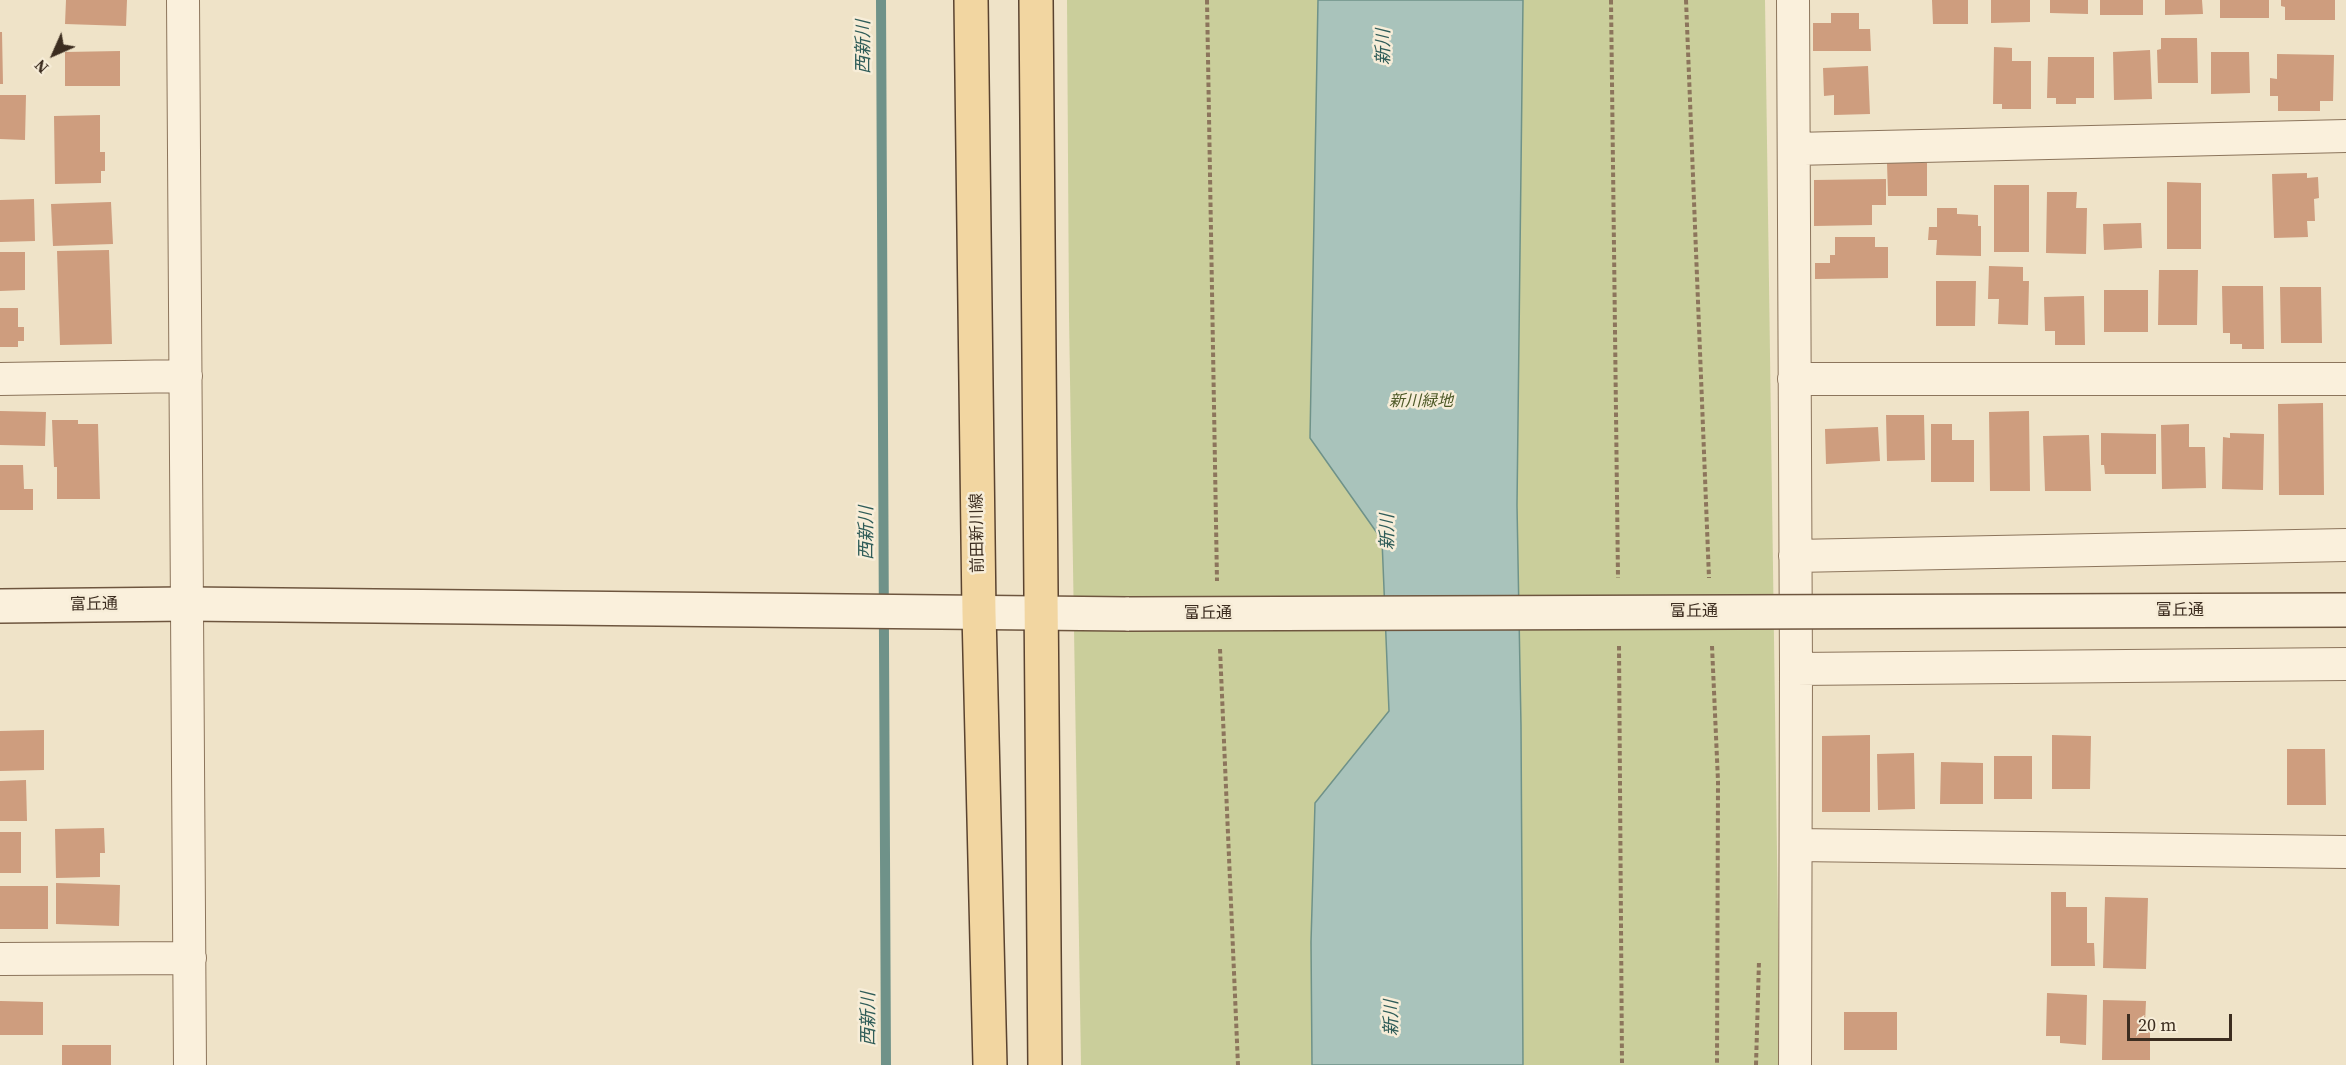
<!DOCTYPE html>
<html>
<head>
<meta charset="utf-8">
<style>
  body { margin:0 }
  #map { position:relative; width:2346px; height:1065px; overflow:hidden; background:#efe3c8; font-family:"Source Serif 4",serif }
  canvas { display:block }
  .north { position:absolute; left:24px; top:24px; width:60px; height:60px; -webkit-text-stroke:4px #f7edd8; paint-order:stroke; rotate:225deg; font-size:16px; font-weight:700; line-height:24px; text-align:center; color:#3c2d20 }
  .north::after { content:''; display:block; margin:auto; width:21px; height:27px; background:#3c2d20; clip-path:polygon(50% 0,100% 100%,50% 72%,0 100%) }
  .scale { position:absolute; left:2127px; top:1014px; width:105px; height:27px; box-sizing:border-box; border:3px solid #3c2d20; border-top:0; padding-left:8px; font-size:18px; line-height:21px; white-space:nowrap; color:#3c2d20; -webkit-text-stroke:4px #f7edd8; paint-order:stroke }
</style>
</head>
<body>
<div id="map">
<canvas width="2346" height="1065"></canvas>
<div class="north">N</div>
<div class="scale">20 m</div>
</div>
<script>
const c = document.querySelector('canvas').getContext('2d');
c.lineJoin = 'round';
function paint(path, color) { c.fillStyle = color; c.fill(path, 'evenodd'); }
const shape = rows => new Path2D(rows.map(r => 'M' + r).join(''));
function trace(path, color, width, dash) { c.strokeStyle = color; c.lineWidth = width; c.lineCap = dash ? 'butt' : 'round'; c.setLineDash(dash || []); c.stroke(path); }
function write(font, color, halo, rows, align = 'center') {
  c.font = font + ' "Source Serif 4","Noto Sans JP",serif'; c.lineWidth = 5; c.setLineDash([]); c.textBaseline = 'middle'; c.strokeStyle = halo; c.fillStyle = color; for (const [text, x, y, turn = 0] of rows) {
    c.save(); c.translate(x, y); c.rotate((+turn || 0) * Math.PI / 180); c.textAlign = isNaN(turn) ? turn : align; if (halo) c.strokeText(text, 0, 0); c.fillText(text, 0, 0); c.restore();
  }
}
paint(shape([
  [1067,0,1765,0,1780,1065,1081,1065,1069,317]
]), '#cace9b');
const water = shape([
  [1318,0,1523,0,1517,505,1521,726,1523,1065,1312,1065,1311,942,1315,803,1389,711,1382,540,1310,438,1318,0]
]);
paint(water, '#a9c3bb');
trace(water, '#6f9289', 1.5);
trace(shape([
  [881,0,886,1065]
]), '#6f9289', 10);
paint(shape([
  [66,0,127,0,126,26,65,24],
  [1932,0,1968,0,1968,24,1933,24],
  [1991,0,2030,0,2030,22,1991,23],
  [2050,0,2088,0,2088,14,2050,13],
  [2100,0,2143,0,2143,15,2100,15],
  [2165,0,2202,0,2203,14,2165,15],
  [2220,0,2269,0,2269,18,2220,18],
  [2281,0,2335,0,2335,20,2285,20,2285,7,2281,6],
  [1831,13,1859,13,1859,29,1870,29,1871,51,1813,51,1813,23,1831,23],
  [0,32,2,32,3,84,0,84],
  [2161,38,2197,38,2198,83,2158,83,2157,50,2161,49],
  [1994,47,2012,48,2012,61,2031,61,2031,109,2002,109,2002,104,1993,104],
  [2150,50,2152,99,2114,100,2113,52],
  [120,51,120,86,65,86,65,52],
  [2211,52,2249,52,2250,93,2211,94],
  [2277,54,2334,55,2333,101,2320,101,2320,111,2278,111,2278,96,2270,96,2270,78,2277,79],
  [2048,57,2094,57,2094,98,2076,98,2076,104,2056,104,2056,98,2047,98],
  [1868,66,1870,114,1834,115,1834,95,1824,96,1823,68],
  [0,95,26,95,25,140,0,139],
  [100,115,100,152,105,152,105,171,101,171,101,183,55,184,54,116],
  [1887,163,1927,163,1927,196,1888,196],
  [2307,173,2307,178,2318,177,2319,198,2314,199,2315,221,2307,221,2308,237,2274,238,2272,174],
  [1886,179,1886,205,1872,205,1872,225,1814,226,1814,180],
  [2167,182,2201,183,2201,249,2167,249],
  [1994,185,2029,185,2029,252,1994,252],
  [2047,192,2077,192,2076,208,2087,208,2086,254,2046,253],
  [34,199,35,241,0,242,0,200],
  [111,202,113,244,53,246,51,204],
  [1937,208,1957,208,1957,214,1978,215,1978,226,1981,226,1981,256,1936,255,1937,240,1928,240,1929,227,1937,227],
  [2141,223,2142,248,2104,250,2103,224],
  [1835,237,1875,237,1875,247,1888,247,1888,278,1815,279,1815,263,1830,263,1830,255,1835,255],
  [109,250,112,344,60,345,57,251],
  [0,252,25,252,25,290,0,291],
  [1989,266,2023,267,2023,281,2029,281,2028,325,1998,324,1999,299,1988,299],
  [2159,270,2198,270,2197,325,2158,325],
  [1936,281,1976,281,1975,326,1936,326],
  [2222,286,2263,286,2264,349,2242,349,2242,344,2230,344,2230,333,2223,333],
  [2280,287,2321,287,2322,343,2281,343],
  [2104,290,2148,290,2148,332,2104,332],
  [2084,296,2085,345,2055,345,2055,331,2045,331,2044,297],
  [0,308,18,308,18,327,24,327,24,341,18,341,18,347,0,347],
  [2323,403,2324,495,2279,495,2278,404],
  [0,411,46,412,45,446,0,445],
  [2029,411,2030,491,1990,491,1989,412],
  [1886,415,1924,415,1925,460,1887,461],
  [52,420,78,420,78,424,98,424,100,499,57,499,57,467,54,467],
  [1931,424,1952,424,1952,440,1974,440,1974,482,1931,482],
  [2189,424,2189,447,2205,447,2206,488,2162,489,2161,425],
  [1878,427,1880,461,1826,464,1825,429],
  [2101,433,2156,434,2156,474,2105,474,2104,465,2101,465],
  [2230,433,2264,434,2263,490,2222,489,2223,437,2230,438],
  [2089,435,2091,491,2045,491,2043,436],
  [0,465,23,465,24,489,33,489,33,510,0,510],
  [44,730,44,770,0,771,0,731],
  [1870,735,1870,812,1822,812,1822,736],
  [2052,735,2091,736,2090,789,2052,789],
  [2287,749,2325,749,2326,805,2287,805],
  [1914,753,1915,809,1878,810,1877,754],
  [1994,756,2032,756,2032,799,1994,799],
  [1941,762,1983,763,1983,804,1940,804],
  [26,780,27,821,0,821,0,781],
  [104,828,105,853,100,853,100,877,56,878,55,829],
  [0,832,21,832,21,873,0,873],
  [56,883,120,885,119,926,56,924],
  [0,886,48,886,48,929,0,929],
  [2051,892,2066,892,2066,907,2087,907,2087,943,2094,943,2095,966,2051,966],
  [2105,897,2148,898,2146,969,2103,968],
  [2047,993,2087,995,2086,1045,2060,1043,2060,1036,2046,1036],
  [2103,1000,2146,1001,2145,1023,2150,1022,2150,1060,2102,1060],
  [0,1001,43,1002,43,1035,0,1035],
  [1844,1012,1897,1012,1897,1050,1844,1050],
  [62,1045,111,1045,111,1065,62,1065]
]), '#ce9d7e');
const street = shape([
  [183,0,190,1065],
  [1793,0,1796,669,1795,1065],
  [1794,149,2346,136],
  [0,379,186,376],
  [1794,379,2346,379],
  [1795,556,2346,545],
  [1796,669,2346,664],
  [1796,845,2346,852],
  [0,959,190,958]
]);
const secondary = shape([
  [0,606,187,604,1129,614]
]);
const primary = shape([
  [971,0,979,613,990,1065],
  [1036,0,1045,1065]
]);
trace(street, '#8c755c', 34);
trace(secondary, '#6e563f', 36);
trace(primary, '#5a4330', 36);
trace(shape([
  [1207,0,1217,581],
  [1611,0,1618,578],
  [1686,0,1709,578],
  [1619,646,1622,1065],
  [1712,646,1718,781,1717,1065],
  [1220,649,1238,1065],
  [1756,1065,1759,961]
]), '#8c755c', 4, [4.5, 3]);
trace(street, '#faf0dc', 32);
trace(secondary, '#faf0dc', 33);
trace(primary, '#f2d6a1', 33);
const secondaryBridge = shape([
  [1129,614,2346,610]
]);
trace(secondaryBridge, '#6e563f', 36, []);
trace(secondaryBridge, '#faf0dc', 33);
write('italic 16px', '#4e5927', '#f7edd8', [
  ["新川緑地",1421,402]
]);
write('16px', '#3c2d20', '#f7edd8', [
  ["前田新川線",978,533,-91],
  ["富丘通",94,605,-1],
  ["富丘通",2180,611],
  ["富丘通",1694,612],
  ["富丘通",1208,614]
]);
write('italic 18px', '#2f5c58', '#f7edd8', [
  ["西新川",864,47,-90],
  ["新川",1384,47,-90],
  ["新川",1388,532,-90],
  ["西新川",867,533,-90],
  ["新川",1392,1018,-90],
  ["西新川",869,1019,-90]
]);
</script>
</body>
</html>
